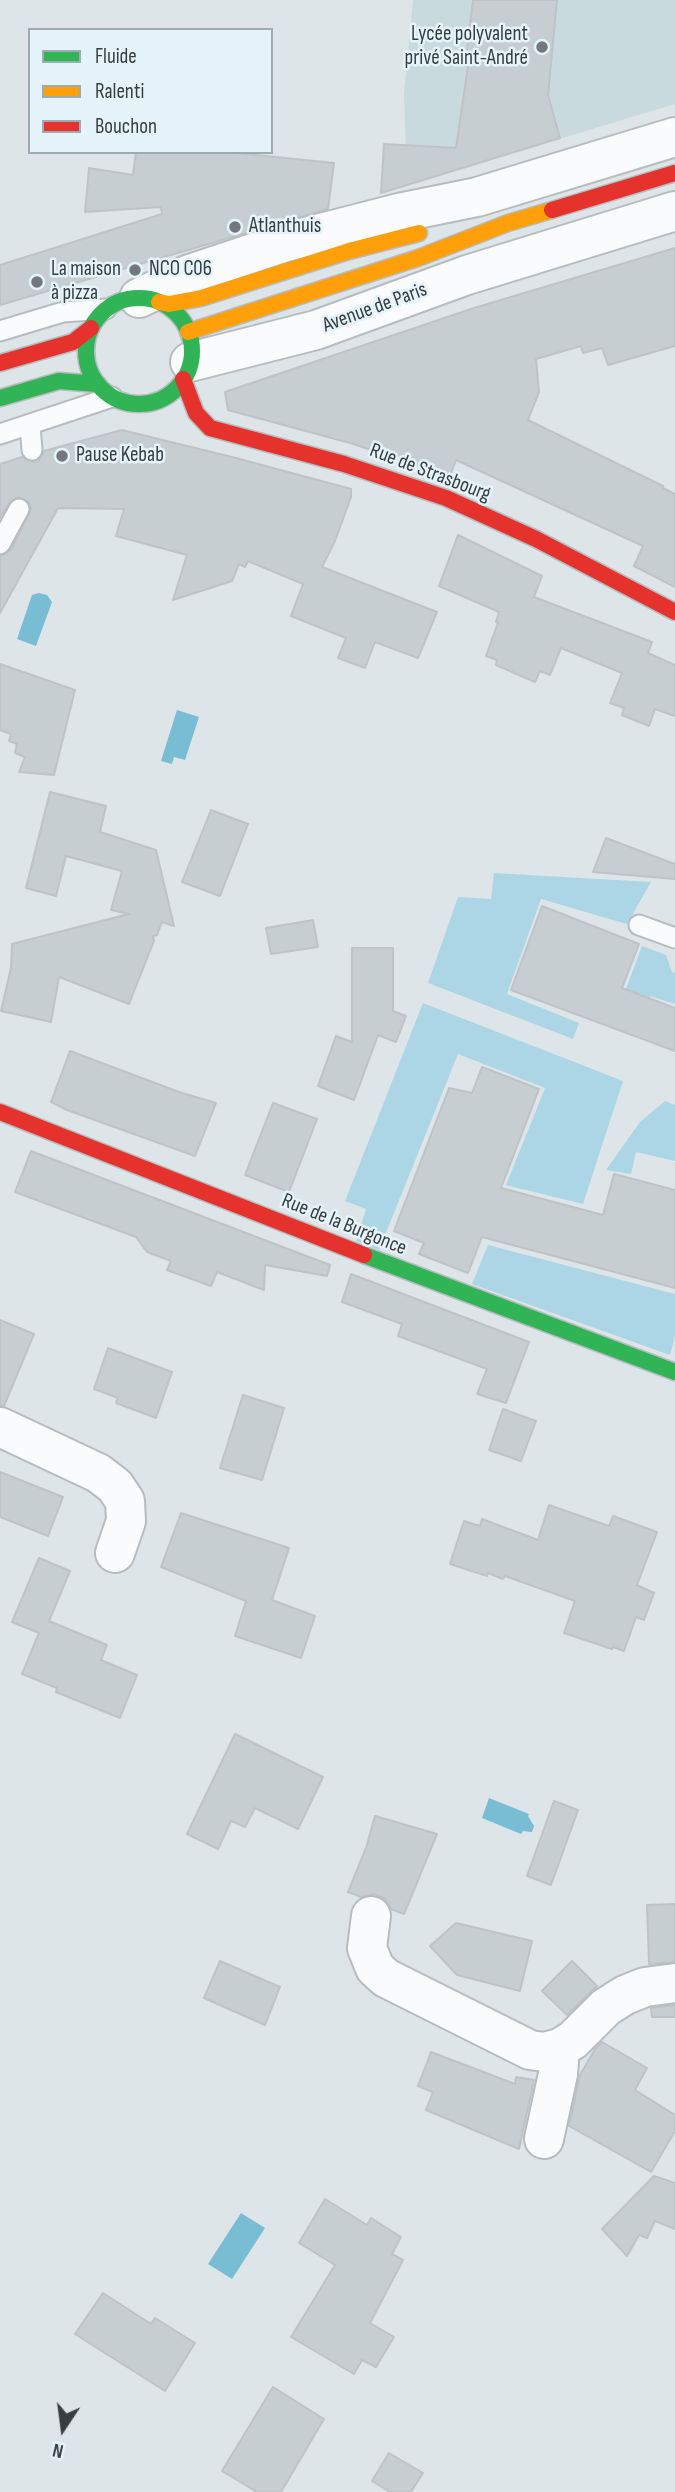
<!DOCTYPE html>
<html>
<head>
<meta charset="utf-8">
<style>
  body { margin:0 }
  #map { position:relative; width:675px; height:2492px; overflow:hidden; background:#dde5e8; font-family:"Sofia Sans Condensed",sans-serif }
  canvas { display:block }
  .legend { position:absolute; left:28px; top:28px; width:245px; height:126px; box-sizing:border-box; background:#e5f4fa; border:2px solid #a0abb0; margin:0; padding:9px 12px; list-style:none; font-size:21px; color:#383e40 }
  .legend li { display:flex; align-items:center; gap:14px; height:35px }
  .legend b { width:35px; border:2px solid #a0abb0 }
  .north { position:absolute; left:28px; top:2394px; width:70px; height:70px; -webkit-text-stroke:5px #e5f4fa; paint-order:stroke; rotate:193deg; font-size:19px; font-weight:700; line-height:28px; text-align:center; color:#383e40 }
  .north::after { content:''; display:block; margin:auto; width:24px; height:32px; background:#383e40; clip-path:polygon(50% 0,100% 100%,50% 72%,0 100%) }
</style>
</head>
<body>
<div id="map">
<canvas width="675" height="2492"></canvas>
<ul class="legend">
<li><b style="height:9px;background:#30b455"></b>Fluide</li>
<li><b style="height:9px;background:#ff9f0a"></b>Ralenti</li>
<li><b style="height:9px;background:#e5322d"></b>Bouchon</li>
</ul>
<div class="north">N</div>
</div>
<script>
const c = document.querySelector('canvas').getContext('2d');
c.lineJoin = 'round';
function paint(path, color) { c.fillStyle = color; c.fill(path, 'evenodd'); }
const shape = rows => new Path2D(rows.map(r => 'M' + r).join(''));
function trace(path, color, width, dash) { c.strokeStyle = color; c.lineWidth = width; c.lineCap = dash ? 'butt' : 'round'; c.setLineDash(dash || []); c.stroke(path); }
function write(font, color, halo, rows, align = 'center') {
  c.font = font + ' "Sofia Sans Condensed",sans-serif'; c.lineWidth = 5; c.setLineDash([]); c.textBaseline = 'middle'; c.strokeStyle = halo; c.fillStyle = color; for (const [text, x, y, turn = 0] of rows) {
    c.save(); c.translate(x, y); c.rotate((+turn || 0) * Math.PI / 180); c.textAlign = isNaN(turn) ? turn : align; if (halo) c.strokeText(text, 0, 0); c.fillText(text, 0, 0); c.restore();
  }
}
paint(shape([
  [413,0,675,0,675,104,407,185,404,94]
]), '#c9dadf');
paint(shape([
  [494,873,651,882,627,924,541,899,507,994,579,1023,573,1039,428,983,458,897,491,899],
  [642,946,666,955,672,972,675,973,675,1004,650,996,634,1035,612,1027],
  [423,1003,623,1081,583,1204,506,1185,545,1088,458,1054,379,1250,356,1241,366,1209,345,1201],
  [665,1101,675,1105,675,1161,636,1152,631,1174,606,1170,640,1122],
  [488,1245,675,1294,675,1336,670,1355,472,1284]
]), '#acd6e6');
paint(shape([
  [39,593,47,595,52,602,36,646,17,639,32,595],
  [177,710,199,717,185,760,174,757,172,764,161,761],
  [489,1798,529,1814,528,1816,534,1826,532,1832,523,1831,521,1834,482,1818],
  [241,2213,265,2228,232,2279,208,2264]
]), '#78bdd4');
const building = shape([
  [473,0,557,0,548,95,560,138,381,193,384,144,456,148,468,66,465,66,473,0],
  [136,152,227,152,334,163,328,209,0,305,0,265,162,214,161,207,85,212,89,168,133,175,136,152],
  [675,248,675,346,608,365,602,348,583,353,581,346,536,359,539,392,528,420,663,486,663,488,675,494,675,587,634,566,643,546,456,460,450,476,350,443,228,410,225,392,474,308,675,248],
  [122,430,236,458,351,489,351,497,335,541,322,567,437,612,418,658,375,642,365,668,338,658,346,638,291,616,303,584,248,561,245,567,239,564,232,581,173,600,187,555,116,536,124,509,58,508,0,613,0,556,11,550,31,509,29,502,18,497,9,503,0,518,0,464,22,457,34,462,39,460,44,451,122,430],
  [458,535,542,576,534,597,652,642,648,653,675,665,675,716,655,709,649,726,622,715,624,708,610,703,622,673,561,648,550,675,540,671,535,682,496,665,497,660,486,656,498,623,496,622,499,612,439,586,458,535],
  [0,664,75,690,54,775,19,772,25,757,15,753,17,744,9,741,11,734,0,730,0,664],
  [50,792,106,806,100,832,156,850,174,926,162,922,157,935,153,936,154,941,129,1004,59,977,51,1022,1,1011,11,968,12,944,129,914,111,910,122,871,66,856,56,896,26,888,50,792],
  [211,810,248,824,220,896,182,882,211,810],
  [606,838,675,864,675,879,593,872,606,838],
  [542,906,639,944,622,988,675,1008,675,1051,511,990,542,906],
  [313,920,318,947,271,954,266,928,313,920],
  [352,948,393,948,393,1011,406,1016,396,1042,378,1035,354,1100,318,1086,336,1036,352,1042,352,948],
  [70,1051,179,1092,216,1103,195,1156,67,1110,51,1102,70,1051],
  [482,1067,539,1089,501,1188,603,1215,614,1174,675,1190,675,1288,482,1237,468,1273,419,1254,424,1243,394,1231,449,1088,472,1093,482,1067],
  [273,1103,317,1119,289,1192,245,1175,273,1103],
  [31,1151,330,1265,327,1276,265,1265,264,1290,217,1272,211,1286,167,1270,171,1261,147,1252,136,1237,15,1192,31,1151],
  [351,1274,529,1342,506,1403,477,1394,487,1369,398,1336,402,1324,342,1302,351,1274],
  [0,1320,34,1334,4,1406,0,1405,0,1320],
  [108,1348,172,1372,156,1418,116,1403,118,1398,94,1389,108,1348],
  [243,1395,284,1408,262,1480,220,1468,243,1395],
  [503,1409,536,1421,521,1461,489,1450,503,1409],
  [0,1472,63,1497,48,1536,0,1517,0,1472],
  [549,1505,609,1526,613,1516,657,1532,637,1585,654,1593,644,1620,636,1617,624,1651,613,1647,612,1649,564,1633,575,1601,505,1576,503,1579,488,1573,487,1576,450,1564,464,1521,480,1526,482,1519,538,1540,549,1505],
  [181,1513,289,1548,272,1600,315,1616,301,1658,235,1636,246,1601,161,1567,181,1513],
  [39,1558,70,1571,49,1621,107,1645,101,1660,137,1675,120,1718,56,1692,57,1688,22,1674,39,1633,12,1622,39,1558],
  [235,1734,323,1777,298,1829,255,1808,245,1827,231,1821,218,1849,187,1834,235,1734],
  [554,1801,578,1810,551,1885,527,1876,554,1801],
  [375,1816,437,1834,404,1914,391,1909,385,1899,374,1894,361,1897,348,1892,366,1848,375,1816],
  [675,1904,675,1962,649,1964,647,1905,675,1904],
  [456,1923,532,1941,520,1991,457,1975,430,1946,456,1923],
  [220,1961,280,1987,265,2025,204,1998,220,1961],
  [572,1961,597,1986,567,2015,542,1991,572,1961],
  [675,2005,675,2017,652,2017,651,2008,675,2005],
  [602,2042,647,2068,635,2090,675,2115,675,2131,651,2172,569,2126,580,2075,595,2049,602,2042],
  [431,2052,515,2084,516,2077,534,2080,519,2149,426,2110,433,2092,418,2086,431,2052],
  [654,2176,675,2183,675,2229,655,2221,647,2238,639,2235,627,2256,602,2229,654,2176],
  [325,2199,367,2225,371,2218,401,2237,392,2254,403,2260,370,2323,394,2337,376,2367,362,2360,354,2374,291,2337,335,2265,299,2243,325,2199],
  [103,2293,151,2324,155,2318,195,2343,165,2391,75,2334,103,2293],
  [273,2387,324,2419,281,2492,257,2492,222,2471,273,2387],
  [389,2453,423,2473,411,2492,390,2492,372,2481,389,2453]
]);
paint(building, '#c7ced1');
trace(building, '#bec3c6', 2);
const lane = shape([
  [0,331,63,312,106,309],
  [30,425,32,450],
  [0,434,112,397],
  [0,544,19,509],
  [639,925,675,938]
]);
const street = shape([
  [139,298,187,275,286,242,403,212,477,197,675,137],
  [190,362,316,330,467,275,675,211],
  [0,1427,98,1473,115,1486,125,1501,126,1521,115,1553],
  [371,1916,367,1948,375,1968,386,1978,530,2050,544,2052,560,2048,573,2040,606,2007,625,1995,645,1987,675,1983],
  [544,2139,558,2074,560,2048]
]);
const fast = shape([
  '86 351a53 53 0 1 1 106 0a53 53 0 1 1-106 0Z',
  [0,398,59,381,98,384],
  [364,1255,675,1372]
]);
const slow = shape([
  [159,302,169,304,201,298,349,251,419,233],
  [188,332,418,258,508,223,552,210]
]);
const jam = shape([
  [552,210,675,173],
  [0,363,73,342,91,328],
  [183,379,196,413,210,428,344,464,446,498,536,539,675,612],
  [0,1112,364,1255]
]);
trace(lane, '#b6bcbf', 23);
trace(street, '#b6bcbf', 42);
trace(fast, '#b6bcbf', 19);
trace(slow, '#b6bcbf', 19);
trace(jam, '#b6bcbf', 19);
trace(lane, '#fafbfc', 19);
trace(street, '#fafbfc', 38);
trace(fast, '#30b455', 16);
trace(slow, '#ff9f0a', 16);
trace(jam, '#e5322d', 16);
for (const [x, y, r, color] of [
  [542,47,7,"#72787b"],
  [235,227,7,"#72787b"],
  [135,270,7,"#72787b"],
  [37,282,7,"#72787b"],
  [62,456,7,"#72787b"]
]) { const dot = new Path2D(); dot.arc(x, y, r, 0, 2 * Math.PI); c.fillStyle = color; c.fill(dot); trace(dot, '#e5f4fa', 2.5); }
write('21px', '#383e40', '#e5f4fa', [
  ["Lycée polyvalent",528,35,"right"],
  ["privé Saint-André",528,59,"right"],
  ["Atlanthuis",249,227],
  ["La maison",51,270],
  ["à pizza",51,294],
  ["NCO C06",149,270],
  ["Pause Kebab",76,456]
], 'left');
write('21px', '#383e40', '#e5f4fa', [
  ["Avenue de Paris",375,308,-20],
  ["Rue de Strasbourg",430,473,21],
  ["Rue de la Burgonce",344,1225,22]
]);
</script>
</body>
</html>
